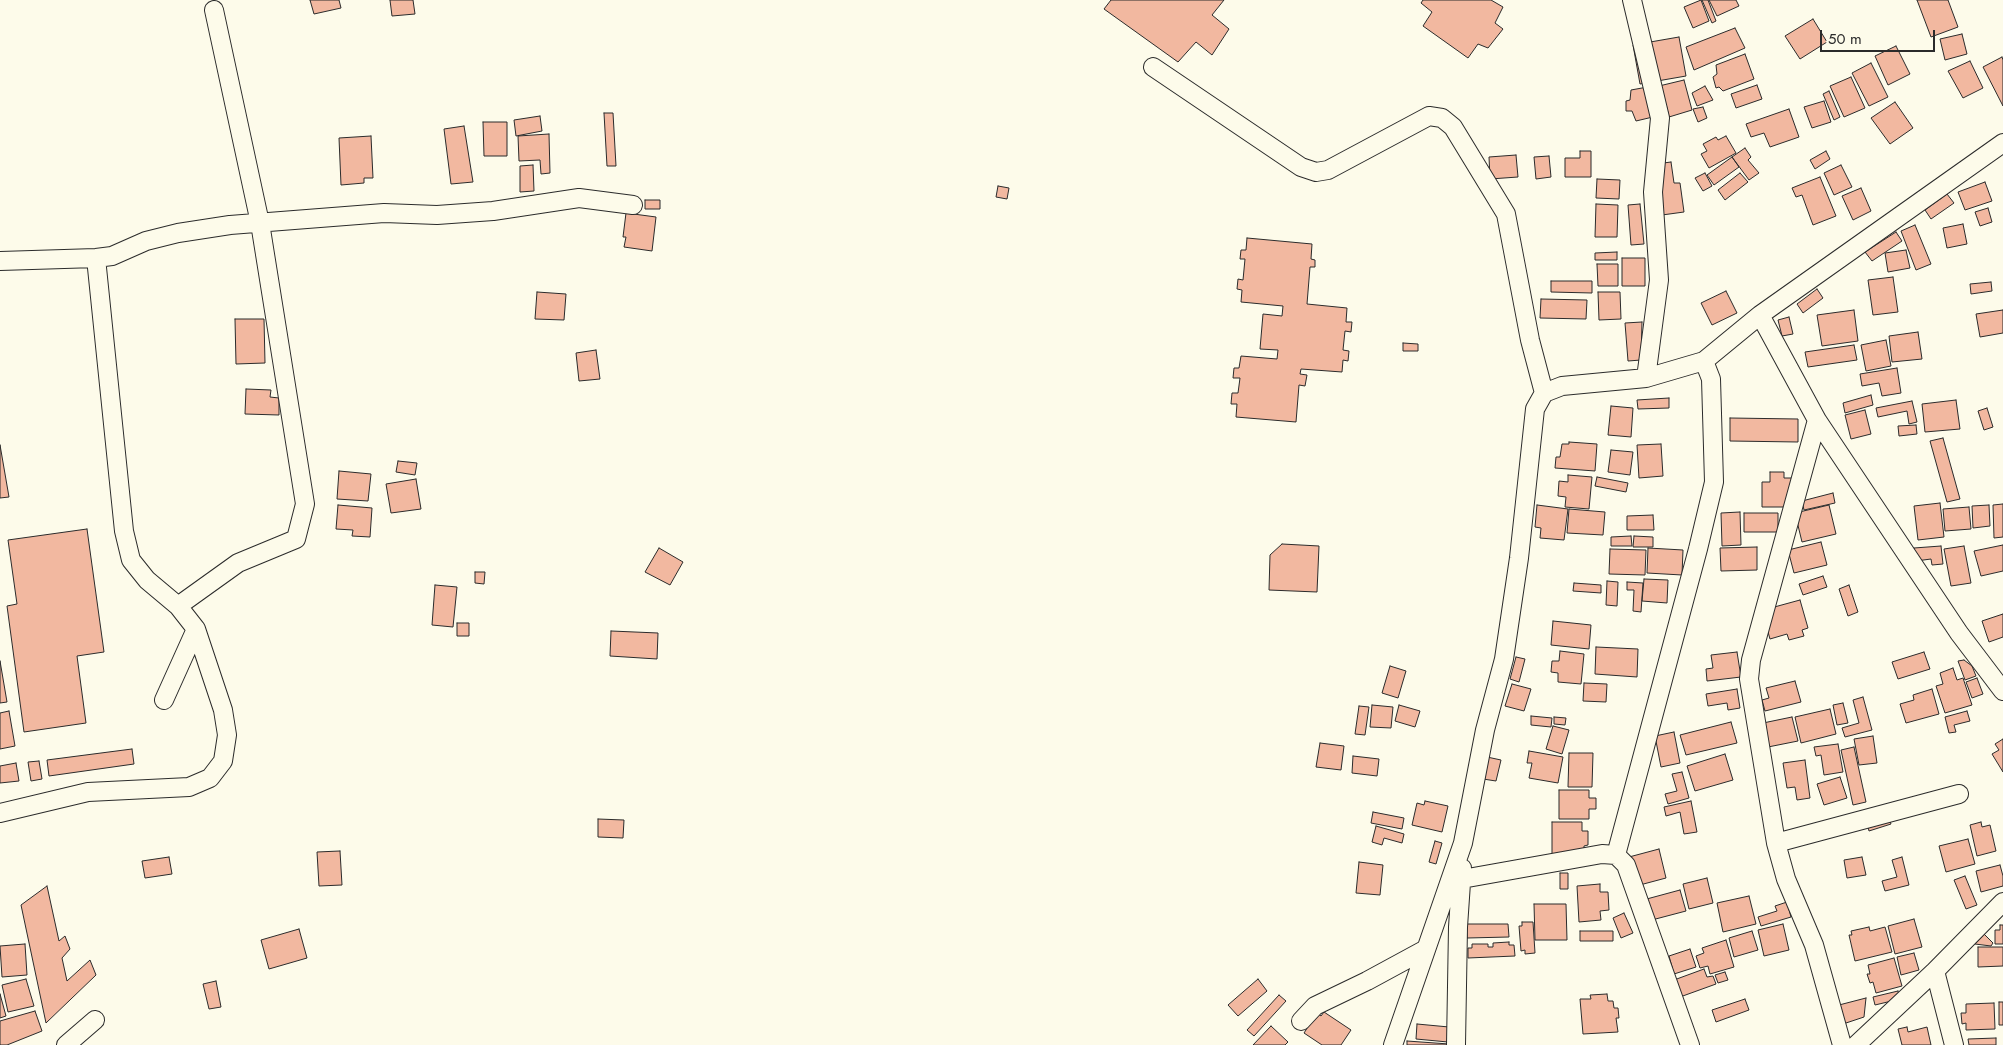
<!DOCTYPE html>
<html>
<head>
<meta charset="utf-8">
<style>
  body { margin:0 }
  #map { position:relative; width:2003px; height:1045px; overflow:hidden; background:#fdfbea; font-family:Jost,sans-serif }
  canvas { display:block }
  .scale { position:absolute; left:1820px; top:30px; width:115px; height:22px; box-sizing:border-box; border:2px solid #2b2b2b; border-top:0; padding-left:6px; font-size:15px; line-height:18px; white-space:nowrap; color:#2b2b2b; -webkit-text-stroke:4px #fdfbea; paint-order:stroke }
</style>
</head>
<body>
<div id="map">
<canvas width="2003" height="1045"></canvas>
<div class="scale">50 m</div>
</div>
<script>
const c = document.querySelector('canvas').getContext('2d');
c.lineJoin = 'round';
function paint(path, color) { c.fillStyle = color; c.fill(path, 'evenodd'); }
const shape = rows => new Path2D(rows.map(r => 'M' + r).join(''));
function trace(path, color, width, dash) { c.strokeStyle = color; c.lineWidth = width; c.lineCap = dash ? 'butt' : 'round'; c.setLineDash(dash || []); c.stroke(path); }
const building = shape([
  [310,0,339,0,341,8,314,14,310,0],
  [390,0,413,0,415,14,392,16,390,0],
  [1111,0,1224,0,1212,15,1229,29,1212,55,1196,42,1178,62,1104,9,1111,0],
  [1423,0,1491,0,1503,7,1495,23,1503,29,1488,48,1478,44,1468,58,1423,26,1432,12,1421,3,1423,0],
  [1701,0,1709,21,1693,28,1684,7,1701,0],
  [1702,0,1708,0,1716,21,1712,23,1702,0],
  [1709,0,1736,0,1739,6,1717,16,1709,0],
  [1917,0,1948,0,1958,27,1931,37,1917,0],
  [1813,19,1827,42,1800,59,1785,36,1813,19],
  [1735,28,1745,48,1694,70,1686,47,1735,28],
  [1962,34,1967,54,1945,60,1940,39,1962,34],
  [1679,37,1686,76,1640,84,1633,45,1679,37],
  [1896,46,1910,74,1888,85,1875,56,1896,46],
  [1745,54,1754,79,1723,91,1719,87,1716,88,1713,77,1717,74,1716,65,1745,54],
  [2002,57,2003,60,2003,106,1983,67,2002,57],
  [1970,61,1983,88,1963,98,1948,71,1970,61],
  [1871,63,1888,97,1869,106,1852,73,1871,63],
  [1851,77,1865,108,1844,117,1830,86,1851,77],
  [1684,80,1692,110,1669,117,1666,104,1660,104,1659,86,1684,80],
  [1757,85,1762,99,1736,108,1731,94,1757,85],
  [1653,86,1657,116,1636,121,1632,111,1626,111,1626,101,1630,100,1631,90,1653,86],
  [1705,86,1713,100,1697,106,1692,93,1705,86],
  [1829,91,1840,117,1834,120,1823,94,1829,91],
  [1824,101,1831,122,1812,128,1804,107,1824,101],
  [1895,102,1913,128,1890,144,1871,118,1895,102],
  [1703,107,1707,118,1698,122,1693,109,1703,107],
  [1789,109,1799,137,1770,147,1764,133,1751,137,1746,124,1789,109],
  [604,113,613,113,616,166,607,166,604,113],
  [540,116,542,131,516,136,514,120,540,116],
  [483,122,507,122,507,156,484,156,483,122],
  [464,126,473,182,451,184,444,129,464,126],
  [549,134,550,173,541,174,540,160,519,161,518,136,549,134],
  [371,136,373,178,364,178,364,183,341,185,339,138,371,136],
  [1726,136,1736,153,1709,168,1701,154,1707,151,1703,144,1716,137,1718,140,1726,136],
  [1745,148,1751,157,1748,160,1759,173,1749,180,1732,157,1745,148],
  [1580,151,1591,151,1591,177,1565,177,1565,158,1580,158,1580,151],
  [1826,151,1830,159,1815,169,1810,160,1826,151],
  [1516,155,1518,177,1490,179,1489,157,1516,155],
  [1549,156,1551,177,1536,179,1534,157,1549,156],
  [1732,157,1739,167,1714,185,1707,175,1732,157],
  [1671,162,1674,183,1680,183,1684,212,1662,215,1656,164,1671,162],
  [533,165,534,191,520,192,520,166,533,165],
  [1841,165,1852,187,1834,195,1824,173,1841,165],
  [1705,173,1712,186,1703,191,1695,178,1705,173],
  [1740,173,1748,182,1725,200,1718,190,1740,173],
  [1820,177,1836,216,1813,225,1802,195,1796,197,1792,188,1820,177],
  [1597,179,1620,180,1619,199,1596,198,1597,179],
  [1985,182,1992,201,1965,210,1958,192,1985,182],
  [998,186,1009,188,1007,199,996,197,998,186],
  [1861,188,1871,211,1853,220,1842,196,1861,188],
  [1947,194,1954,203,1931,219,1925,210,1947,194],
  [645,200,660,200,660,209,645,209,645,200],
  [1596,204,1618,205,1617,237,1595,237,1596,204],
  [1640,204,1644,244,1631,245,1628,205,1640,204],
  [1988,208,1992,222,1980,226,1975,212,1988,208],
  [626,213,656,217,652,251,624,247,626,237,623,237,626,213],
  [1963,224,1967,244,1947,248,1943,228,1963,224],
  [1915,225,1931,264,1916,270,1901,231,1915,225],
  [1896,232,1902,241,1872,261,1865,252,1896,232],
  [1247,238,1312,244,1311,259,1315,260,1315,267,1310,267,1307,304,1347,308,1346,322,1352,322,1351,332,1345,331,1343,350,1349,351,1348,361,1343,360,1342,372,1301,369,1300,374,1307,375,1305,386,1299,385,1296,422,1236,417,1237,404,1231,404,1232,393,1238,393,1240,378,1233,378,1234,368,1239,368,1241,356,1277,359,1278,350,1260,349,1263,314,1282,316,1283,306,1241,302,1242,290,1237,289,1238,279,1243,280,1245,259,1240,259,1241,250,1246,250,1247,238],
  [1906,250,1910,268,1888,272,1885,253,1906,250],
  [1617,252,1617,260,1595,260,1595,253,1617,252],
  [1622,258,1645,258,1645,286,1622,286,1622,258],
  [1597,264,1618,264,1618,286,1598,286,1597,264],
  [1893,277,1898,312,1873,315,1868,280,1893,277],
  [1551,281,1592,281,1592,293,1551,292,1551,281],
  [1991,282,1992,291,1971,294,1970,284,1991,282],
  [1817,289,1823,298,1803,313,1797,304,1817,289],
  [1726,291,1737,313,1712,325,1701,303,1726,291],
  [537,292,566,294,564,320,535,319,537,292],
  [1598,292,1620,292,1621,319,1599,320,1598,292],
  [1541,299,1587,300,1586,319,1540,318,1541,299],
  [1854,310,1858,341,1822,346,1817,315,1854,310],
  [2003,310,2003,333,1980,337,1976,314,2003,310],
  [1789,317,1793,334,1782,336,1778,320,1789,317],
  [235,319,264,319,265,363,236,364,235,319],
  [1642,322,1641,360,1628,361,1625,323,1642,322],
  [1918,332,1922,359,1892,362,1889,336,1918,332],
  [1886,340,1891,366,1866,371,1861,345,1886,340],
  [1403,343,1418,344,1418,351,1403,351,1403,343],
  [1854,345,1857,360,1808,367,1805,352,1854,345],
  [596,350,600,379,579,381,576,353,596,350],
  [1897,368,1901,393,1882,396,1879,383,1862,386,1860,374,1897,368],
  [246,389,271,390,270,397,279,398,279,415,245,414,246,389],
  [1871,395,1873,405,1845,413,1843,403,1871,395],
  [1669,398,1669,408,1638,409,1637,400,1669,398],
  [1956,400,1960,429,1925,432,1922,404,1956,400],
  [1912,401,1917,422,1909,424,1907,411,1878,417,1876,408,1912,401],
  [1611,406,1633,408,1631,437,1608,435,1611,406],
  [1987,408,1993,427,1984,430,1978,411,1987,408],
  [1865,410,1871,434,1851,439,1845,415,1865,410],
  [1730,418,1798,419,1798,442,1730,441,1730,418],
  [1916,425,1917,434,1899,436,1898,426,1916,425],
  [1943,438,1960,499,1947,502,1930,441,1943,438],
  [1569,442,1597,444,1595,471,1555,468,1556,457,1560,457,1562,444,1569,444,1569,442],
  [1661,444,1663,476,1639,478,1637,445,1661,444],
  [0,445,9,497,0,498,0,445],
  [1611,450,1633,452,1630,475,1608,472,1611,450],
  [398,461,417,463,415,475,396,472,398,461],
  [339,471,371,474,368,501,337,499,339,471],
  [1770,472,1784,472,1784,478,1792,478,1792,507,1762,507,1762,482,1770,482,1770,472],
  [1568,475,1592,477,1589,509,1565,507,1566,497,1558,496,1559,481,1568,482,1568,475],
  [1597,477,1628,483,1626,492,1595,486,1597,477],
  [416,479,421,509,391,513,386,484,416,479],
  [1833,493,1835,503,1804,510,1802,501,1833,493],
  [1940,503,1944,537,1918,540,1914,506,1940,503],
  [2003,504,2003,537,1994,538,1993,505,2003,504],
  [338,505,372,508,370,537,352,536,353,530,336,529,338,505],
  [1537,505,1568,509,1564,540,1540,538,1541,528,1535,527,1537,505],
  [1829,505,1836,534,1802,542,1795,513,1829,505],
  [1989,505,1990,526,1973,528,1972,506,1989,505],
  [1969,507,1971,529,1945,531,1943,509,1969,507],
  [1569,509,1605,512,1603,535,1567,533,1569,509],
  [1740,512,1741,545,1722,546,1721,513,1740,512],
  [1744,513,1778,513,1778,532,1744,532,1744,513],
  [1653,515,1654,530,1627,530,1627,516,1653,515],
  [87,529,104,652,77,656,86,723,24,732,7,606,17,604,8,540,87,529],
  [1631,536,1632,546,1611,546,1611,537,1631,536],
  [1634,536,1653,537,1653,547,1633,547,1634,536],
  [1821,542,1827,565,1794,573,1788,550,1821,542],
  [1282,544,1319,546,1317,592,1269,590,1270,555,1282,544],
  [2003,545,2003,571,1981,576,1974,551,2003,545],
  [1941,546,1943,564,1932,565,1931,559,1916,561,1914,548,1941,546],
  [1964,546,1971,583,1951,586,1944,549,1964,546],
  [1757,547,1757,570,1721,571,1720,548,1757,547],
  [659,548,683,562,670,585,645,572,659,548],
  [1648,548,1683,550,1682,575,1647,573,1648,548],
  [1610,549,1646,550,1645,575,1609,574,1610,549],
  [475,572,485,572,484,584,475,583,475,572],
  [1823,576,1827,587,1803,595,1799,584,1823,576],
  [1644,579,1668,580,1667,603,1642,601,1644,579],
  [1607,581,1618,582,1617,606,1606,605,1607,581],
  [1627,582,1643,583,1641,612,1633,611,1634,590,1627,590,1627,582],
  [1574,583,1601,585,1601,593,1573,591,1574,583],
  [435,585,457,587,453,627,432,625,435,585],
  [1849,585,1858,612,1848,616,1839,589,1849,585],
  [1800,600,1808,628,1802,630,1804,636,1789,640,1787,634,1770,639,1764,618,1767,609,1800,600],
  [2003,614,2003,637,1989,642,1982,621,2003,614],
  [1553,621,1591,625,1589,649,1551,645,1553,621],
  [457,623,469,623,469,636,457,636,457,623],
  [611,631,658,633,657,659,610,656,611,631],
  [1596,647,1638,649,1637,677,1595,674,1596,647],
  [1560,651,1584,654,1581,684,1558,682,1558,673,1551,672,1552,661,1559,661,1560,651],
  [1737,652,1741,677,1707,681,1706,669,1713,668,1711,655,1737,652],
  [1924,652,1930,669,1898,679,1892,662,1924,652],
  [1516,657,1525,659,1519,682,1510,679,1516,657],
  [1964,660,1972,666,1976,676,1965,680,1958,661,1964,660],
  [0,661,7,702,0,703,0,661],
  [1390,666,1406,671,1398,698,1382,693,1390,666],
  [1953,668,1957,680,1963,678,1972,705,1945,713,1936,686,1943,684,1940,673,1953,668],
  [1977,678,1983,694,1972,698,1966,682,1977,678],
  [1795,681,1801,702,1765,711,1762,700,1769,698,1766,688,1795,681],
  [1584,683,1607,684,1606,702,1583,701,1584,683],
  [1512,684,1531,689,1524,711,1505,706,1512,684],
  [1737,689,1740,708,1728,710,1727,703,1708,706,1706,694,1737,689],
  [1932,689,1939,714,1906,723,1900,704,1914,700,1913,695,1932,689],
  [1863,697,1872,730,1845,737,1842,728,1859,723,1853,700,1863,697],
  [1843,703,1848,723,1837,725,1833,705,1843,703],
  [1372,705,1393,707,1391,728,1370,727,1372,705],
  [1399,705,1420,711,1415,727,1395,721,1399,705],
  [1359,706,1369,707,1365,735,1355,734,1359,706],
  [1830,709,1836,734,1801,743,1795,717,1830,709],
  [9,711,15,746,0,749,0,713,9,711],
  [1967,711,1970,721,1954,725,1956,732,1949,733,1945,717,1967,711],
  [1531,716,1552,718,1551,727,1531,725,1531,716],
  [1554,717,1566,718,1565,725,1554,724,1554,717],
  [1792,717,1798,741,1768,747,1763,723,1792,717],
  [1731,722,1737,743,1686,755,1680,735,1731,722],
  [1553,726,1569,730,1562,754,1546,749,1553,726],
  [1674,732,1680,763,1661,767,1655,736,1674,732],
  [1873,736,1877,763,1859,765,1854,739,1873,736],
  [2003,739,2003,772,1992,754,1999,750,1995,744,2003,739],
  [1320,743,1344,746,1341,770,1316,767,1320,743],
  [1838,744,1843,772,1824,775,1821,755,1816,756,1814,747,1838,744],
  [1854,747,1866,802,1853,805,1841,750,1854,747],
  [132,749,134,764,49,776,47,760,132,749],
  [1529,751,1563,757,1558,783,1529,778,1532,763,1527,763,1529,751],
  [1569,753,1593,753,1592,787,1568,787,1569,753],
  [1725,754,1733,780,1695,791,1687,766,1725,754],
  [1353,756,1379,759,1377,776,1352,773,1353,756],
  [1487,757,1501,760,1496,781,1483,779,1487,757],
  [1805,760,1810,798,1797,800,1795,787,1787,788,1783,763,1805,760],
  [39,761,42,779,31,781,28,762,39,761],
  [16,763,19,781,0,783,0,766,16,763],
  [1682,772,1689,798,1668,804,1665,794,1677,791,1672,774,1682,772],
  [1840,777,1847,798,1824,805,1817,784,1840,777],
  [1559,790,1589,790,1589,798,1596,798,1596,809,1589,809,1589,819,1559,819,1559,790],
  [1425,801,1448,806,1442,832,1412,825,1417,803,1424,805,1425,801],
  [1691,801,1697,832,1684,834,1680,812,1666,816,1664,807,1691,801],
  [1373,812,1404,818,1402,829,1371,823,1373,812],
  [1888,816,1891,824,1869,831,1867,823,1888,816],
  [598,819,624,820,623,838,598,837,598,819],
  [1552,822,1582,822,1582,831,1588,831,1588,845,1584,846,1584,854,1552,854,1552,822],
  [1981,822,1982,827,1990,825,1996,851,1977,856,1970,825,1981,822],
  [1376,826,1404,834,1402,843,1384,838,1382,845,1372,842,1376,826],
  [1968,839,1975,864,1946,872,1939,846,1968,839],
  [1435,841,1442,843,1436,864,1429,862,1435,841],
  [1659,849,1666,878,1636,886,1629,857,1659,849],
  [340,851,342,885,319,886,317,852,340,851],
  [169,857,172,874,145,878,142,861,169,857],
  [1862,857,1866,875,1847,878,1844,860,1862,857],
  [1902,857,1909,885,1885,891,1882,881,1897,877,1892,860,1902,857],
  [1359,862,1383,865,1380,895,1356,893,1359,862],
  [2000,865,2003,876,2003,886,1981,892,1976,871,2000,865],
  [1560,873,1568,873,1568,889,1560,889,1560,873],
  [1965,876,1977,905,1966,909,1954,880,1965,876],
  [1707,878,1713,903,1689,909,1683,884,1707,878],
  [1600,884,1600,892,1608,892,1609,910,1600,911,1601,920,1579,922,1577,886,1600,884],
  [47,886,59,941,65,936,70,949,62,958,67,981,90,960,96,975,46,1023,21,905,47,886],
  [1680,890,1686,911,1648,921,1643,900,1680,890],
  [1749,896,1756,924,1723,932,1717,903,1749,896],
  [1787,902,1791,917,1761,926,1758,917,1777,911,1775,906,1787,902],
  [1534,904,1566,904,1567,940,1535,940,1534,904],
  [1624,913,1633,933,1621,938,1613,918,1624,913],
  [1914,919,1922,947,1895,954,1888,926,1914,919],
  [1522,922,1533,922,1535,953,1525,954,1525,950,1521,951,1519,926,1522,926,1522,922],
  [1466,924,1508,924,1509,937,1467,938,1466,924],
  [1783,924,1789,950,1764,956,1758,930,1783,924],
  [2000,925,2003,925,2003,944,1995,944,1995,930,2000,930,2000,925],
  [1869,927,1870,931,1885,927,1892,952,1855,961,1849,935,1852,935,1851,931,1869,927],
  [299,929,307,958,269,969,261,940,299,929],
  [1580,931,1613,931,1613,941,1580,941,1580,931],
  [1752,931,1758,950,1734,957,1729,938,1752,931],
  [1984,934,1993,943,1991,946,1975,944,1984,934],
  [1726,940,1734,967,1710,974,1708,966,1700,968,1696,956,1704,953,1702,948,1726,940],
  [1509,942,1509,945,1514,945,1515,956,1468,958,1468,948,1472,948,1472,944,1488,944,1488,947,1493,947,1493,943,1509,942],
  [25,944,27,975,2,977,0,946,25,944],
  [1978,947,2003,947,2003,966,1978,967,1978,947],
  [1690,949,1696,967,1674,974,1669,956,1690,949],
  [1914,953,1919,970,1901,975,1897,957,1914,953],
  [1894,958,1902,986,1876,993,1873,982,1870,983,1867,974,1870,974,1868,965,1894,958],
  [1704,969,1707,977,1713,976,1716,984,1680,997,1674,980,1704,969],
  [1725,972,1728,980,1718,983,1715,975,1725,972],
  [26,979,34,1006,8,1012,2,985,26,979],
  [1258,979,1267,991,1238,1016,1228,1005,1258,979],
  [216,981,221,1007,209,1009,203,984,216,981],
  [1898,991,1900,999,1875,1005,1873,997,1898,991],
  [0,994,6,1016,0,1018,0,994],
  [1607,994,1608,1001,1613,1001,1614,1008,1618,1008,1619,1018,1616,1018,1618,1032,1583,1034,1580,999,1591,999,1590,995,1607,994],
  [1279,995,1286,1001,1254,1036,1247,1030,1279,995],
  [1866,998,1864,1017,1843,1024,1839,1005,1866,998],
  [1745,999,1749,1010,1716,1022,1712,1010,1745,999],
  [1999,1002,2003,1002,2003,1025,1999,1025,1999,1002],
  [1994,1003,1995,1029,1966,1030,1966,1023,1962,1024,1961,1013,1966,1013,1966,1004,1994,1003],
  [35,1011,42,1031,7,1045,0,1045,0,1021,35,1011],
  [1324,1012,1351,1030,1341,1045,1322,1045,1304,1033,1317,1013,1321,1016,1324,1012],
  [1417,1024,1449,1027,1448,1042,1416,1039,1417,1024],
  [1271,1026,1288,1042,1285,1045,1253,1045,1271,1026],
  [1907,1027,1908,1032,1927,1027,1931,1045,1902,1045,1898,1029,1907,1027],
  [1996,1038,1996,1045,1969,1045,1968,1039,1996,1038],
  [1407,1041,1449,1044,1449,1045,1407,1045,1407,1041]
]);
paint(building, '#f2b8a0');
trace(building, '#2b2b2b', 1);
const minor = shape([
  [1632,0,1660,118,1653,192,1659,280,1646,378],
  [1153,67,1301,167,1316,172,1328,170,1429,116,1442,118,1453,127,1506,214,1530,340,1544,393],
  [0,261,96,258,112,256,146,241,178,233,230,225,384,213,437,215,493,211,579,198,633,205],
  [1760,315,1817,420,1959,633,2003,691],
  [1817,420,1751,660,1749,679,1776,843,1786,879,1814,945,1842,1045],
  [178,606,238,563,296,539,305,504,260,223,214,10],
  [164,700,196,629],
  [0,813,88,792,189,787,210,778,223,761,227,735,223,710,196,629,178,606,147,580,131,560,124,531,96,258],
  [1776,843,1959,794],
  [1616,855,1698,549,1714,482,1711,379,1704,361],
  [1462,879,1602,854,1616,855,1626,865,1690,1045],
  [1935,971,1954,1045],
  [1301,1021,1315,1006,1367,981,1426,949],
  [66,1045,95,1020],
  [1393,1045,1463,843,1485,730,1504,659,1519,558,1535,409,1544,393,1562,386,1646,378,1704,361,1760,315,2003,143],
  [1456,1045,1458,927,1462,868],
  [1856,1045,1935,971,2003,902]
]);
trace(minor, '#2b2b2b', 20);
trace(minor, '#fdfbea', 18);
</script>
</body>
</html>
